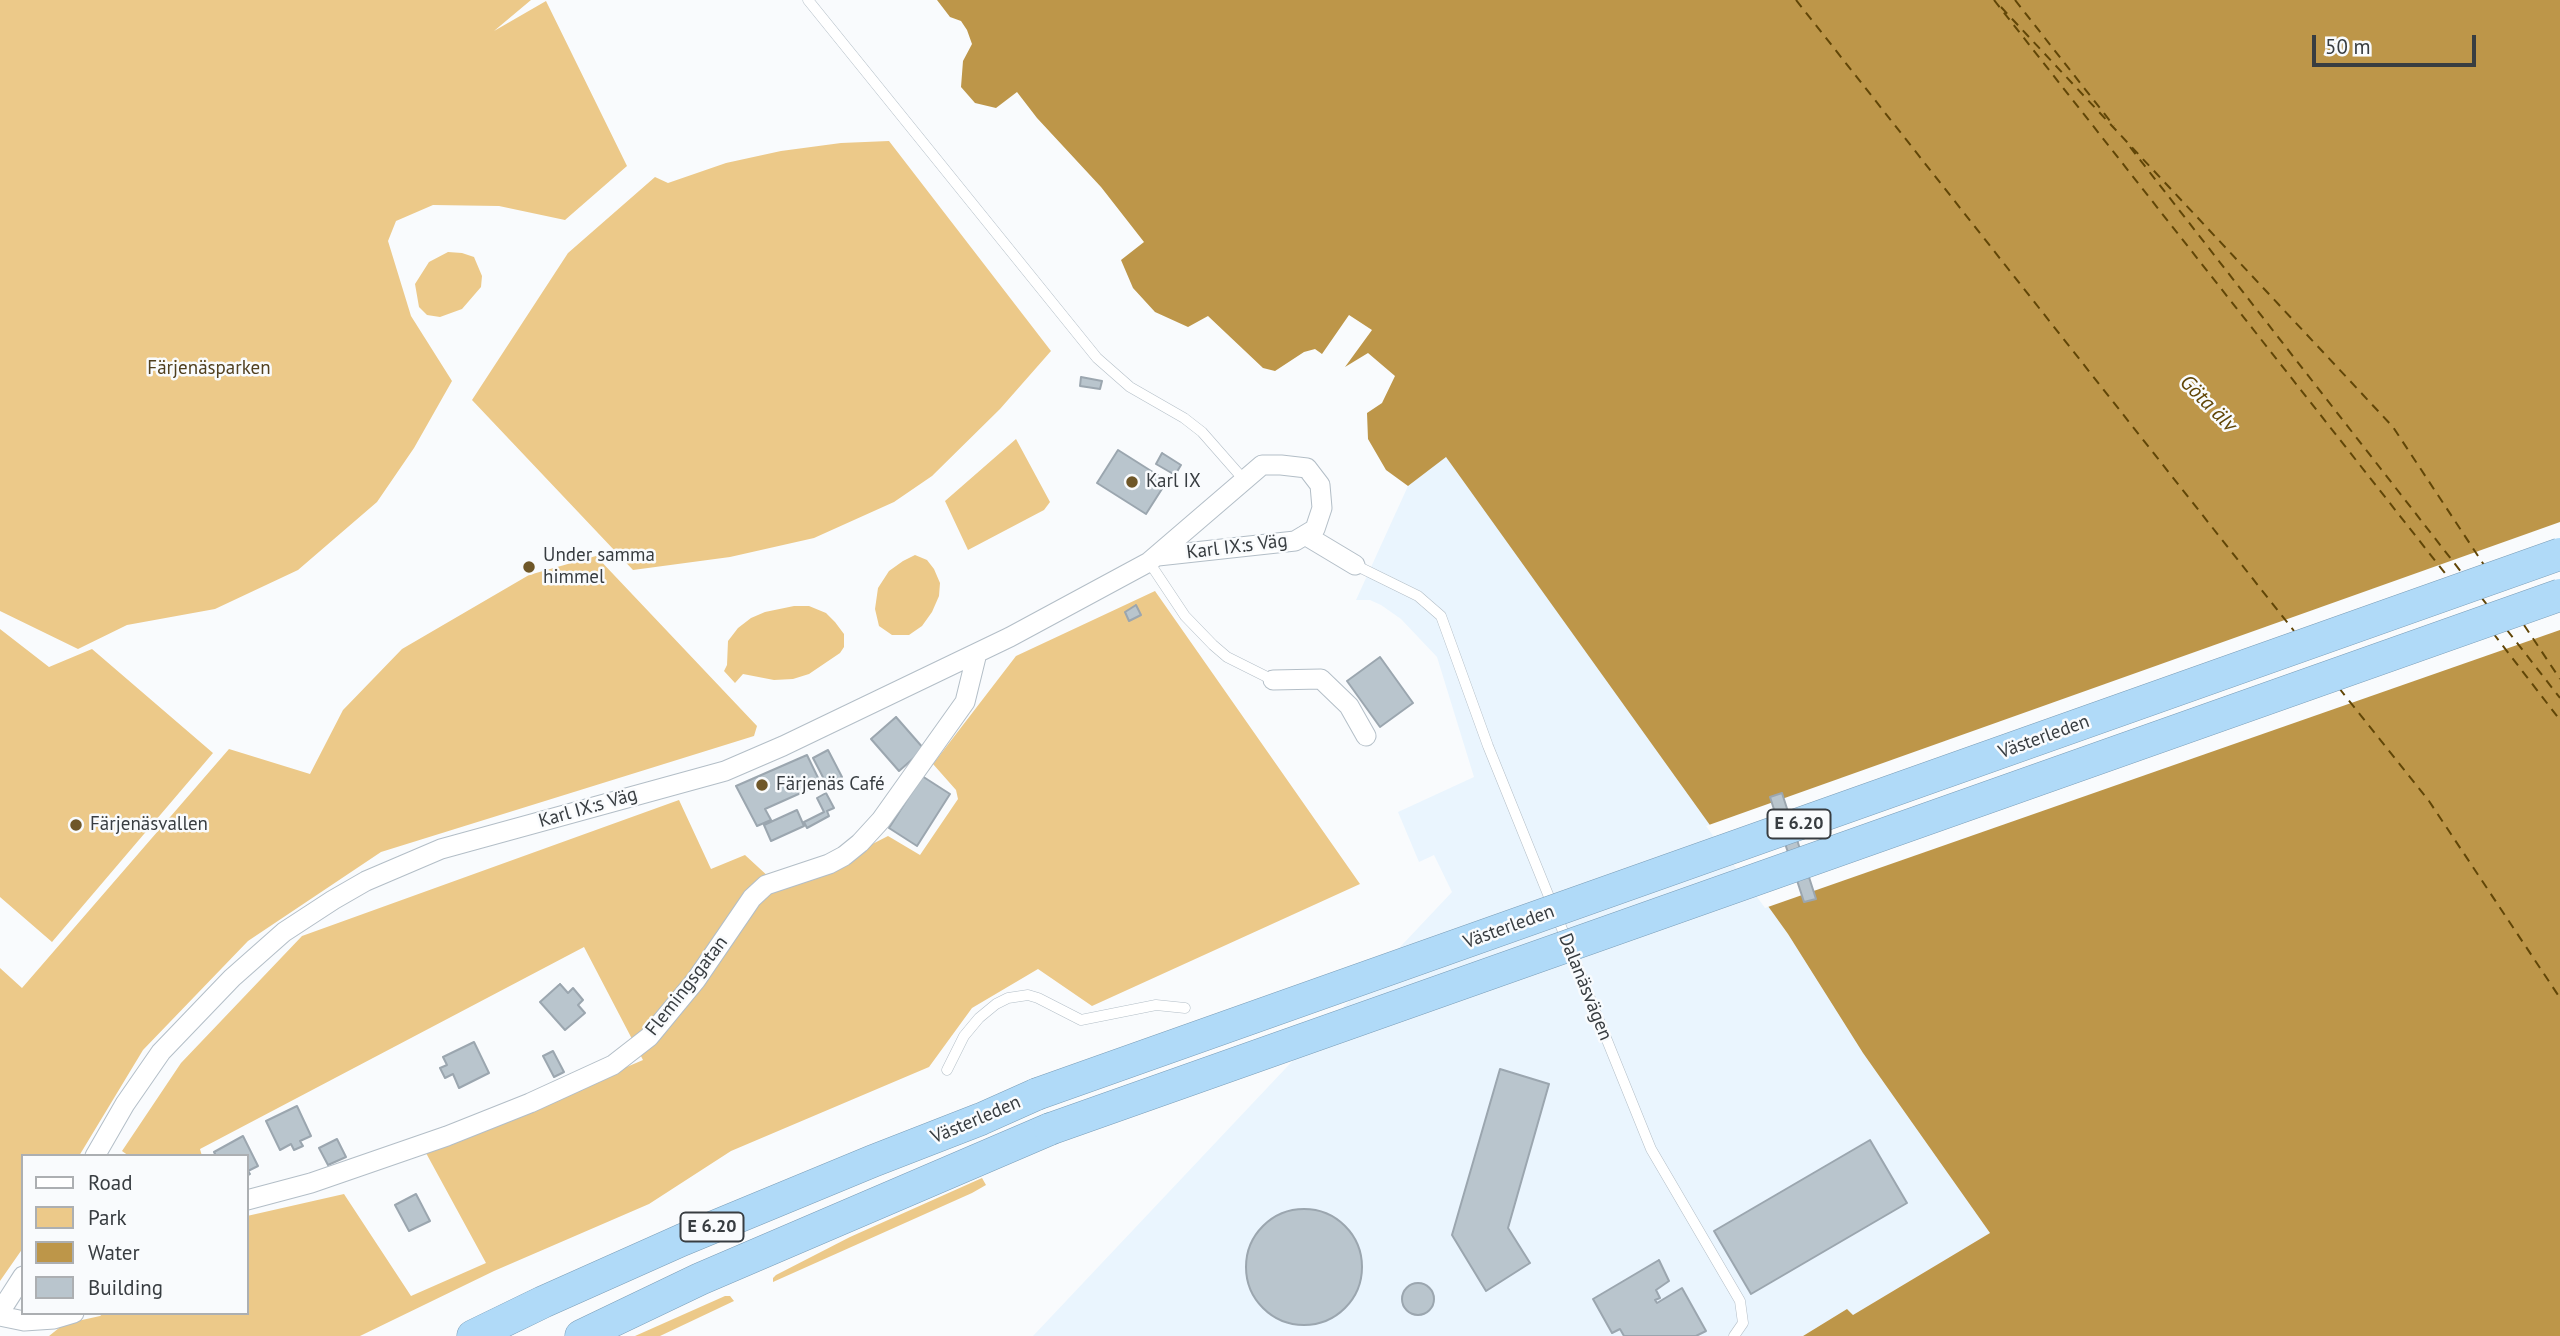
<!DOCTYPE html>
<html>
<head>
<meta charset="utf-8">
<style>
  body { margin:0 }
  #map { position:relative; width:2560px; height:1336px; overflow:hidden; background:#f9fbfd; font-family:"PT Sans",sans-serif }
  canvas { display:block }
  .legend { position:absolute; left:21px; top:1154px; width:228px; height:161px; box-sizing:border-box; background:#f9fbfd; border:2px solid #acafb2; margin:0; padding:9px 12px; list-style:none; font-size:21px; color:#383d41 }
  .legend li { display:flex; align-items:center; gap:14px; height:35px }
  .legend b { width:35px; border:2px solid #acafb2 }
  .scale { position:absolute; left:2312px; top:35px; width:164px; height:32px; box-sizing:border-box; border:4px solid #383d41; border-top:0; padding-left:9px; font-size:21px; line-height:24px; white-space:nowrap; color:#383d41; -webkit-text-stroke:5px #f9fbfd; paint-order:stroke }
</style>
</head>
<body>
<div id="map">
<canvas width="2560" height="1336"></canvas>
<ul class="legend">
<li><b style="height:9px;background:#fff"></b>Road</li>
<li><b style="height:19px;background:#ecc989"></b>Park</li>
<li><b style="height:19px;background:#bd9649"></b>Water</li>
<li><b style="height:19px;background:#b9c5cd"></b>Building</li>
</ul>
<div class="scale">50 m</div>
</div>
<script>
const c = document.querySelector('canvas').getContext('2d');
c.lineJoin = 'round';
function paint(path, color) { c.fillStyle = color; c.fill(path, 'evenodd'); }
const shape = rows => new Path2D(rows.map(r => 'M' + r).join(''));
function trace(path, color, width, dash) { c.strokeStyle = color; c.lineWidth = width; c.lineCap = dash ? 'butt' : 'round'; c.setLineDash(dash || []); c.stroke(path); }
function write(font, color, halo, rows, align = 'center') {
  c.font = font + ' "PT Sans",sans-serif'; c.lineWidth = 5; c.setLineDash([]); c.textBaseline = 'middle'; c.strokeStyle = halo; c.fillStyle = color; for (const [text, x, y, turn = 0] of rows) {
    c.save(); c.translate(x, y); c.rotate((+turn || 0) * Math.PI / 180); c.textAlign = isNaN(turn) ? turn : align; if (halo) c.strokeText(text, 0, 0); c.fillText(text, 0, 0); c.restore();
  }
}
paint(shape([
  [1446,456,1788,934,1863,1053,1990,1233,1853,1315,1847,1309,1803,1336,1033,1336,1452,892,1434,855,1419,862,1398,812,1474,777,1437,657,1401,619,1381,605,1370,600,1356,600,1408,486]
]), '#eaf5fe');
paint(shape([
  [0,0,531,0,494,31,546,1,627,166,565,220,499,206,433,205,396,221,388,241,411,316,452,381,414,448,377,502,298,570,215,609,127,625,78,649,0,611],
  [889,141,1051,351,1000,409,932,476,894,502,814,538,730,557,633,570,472,400,568,253,655,177,668,183,726,163,781,151,841,143],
  [448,252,462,253,474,257,482,276,481,287,462,309,440,317,427,315,419,307,415,284,429,262],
  [1016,439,1050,502,1044,510,968,550,945,501],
  [915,555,927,560,934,569,940,583,939,596,932,612,922,626,909,635,892,635,879,626,875,609,878,588,889,571,903,561],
  [596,556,757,726,754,736,381,852,248,941,143,1050,79,1156,23,1156,23,1248,0,1281,0,968,22,988,229,749,310,774,343,710,402,649,529,575],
  [1155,591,1360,884,1092,1006,1038,969,972,1008,929,1067,731,1151,649,1204,494,1271,360,1336,49,1336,64,1324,100,1316,104,1313,247,1313,247,1216,344,1194,411,1296,486,1263,426,1153,643,1060,584,947,200,1149,202,1156,129,1156,122,1151,181,1063,302,936,679,800,711,869,745,855,783,890,888,836,920,855,958,799,956,790,933,764,1016,656],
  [794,606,809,606,826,613,835,622,844,634,844,647,840,653,809,674,793,679,774,680,743,674,735,683,724,671,727,665,728,641,738,628,751,618,765,612],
  [0,629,49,667,92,649,213,753,52,942,0,897],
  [982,1178,986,1185,972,1193,773,1282,773,1278,776,1275,850,1237],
  [725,1296,730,1296,734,1301,660,1336,635,1336]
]), '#ecc989');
paint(shape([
  [937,0,2560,0,2560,1336,1803,1336,1847,1309,1853,1315,1990,1233,1863,1053,1788,934,1446,457,1408,486,1386,470,1368,439,1367,413,1382,403,1395,376,1368,353,1345,367,1372,330,1349,315,1322,354,1315,349,1304,352,1275,371,1263,368,1208,316,1188,327,1155,312,1133,288,1121,260,1144,242,1101,187,1037,118,1017,92,996,108,975,103,961,87,963,61,972,44,967,30,961,21,950,17]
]), '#bd9649');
paint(shape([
  [2560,522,2560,630,1765,908,1706,826]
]), '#f9fbfd');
trace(shape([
  [1796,0,2294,631],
  [1994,0,2448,577],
  [2015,0,2114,126],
  [2001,7,2393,427,2484,565],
  [2130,147,2462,573],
  [2481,597,2488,606],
  [2524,625,2560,679],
  [2507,630,2560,698],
  [2493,633,2560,720],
  [2339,688,2429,801,2560,998]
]), '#614607', 2, [9, 7]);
const building = shape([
  [1081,377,1102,381,1100,389,1080,386,1081,377],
  [1118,450,1167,481,1146,514,1097,483,1118,450],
  [1162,453,1181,465,1175,475,1156,464,1162,453],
  [1136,605,1141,615,1129,621,1125,612,1136,605],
  [1380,657,1413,703,1380,727,1347,681,1380,657],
  [896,717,924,749,899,771,871,739,896,717],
  [828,750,842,777,827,785,813,758,828,750],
  [807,755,821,784,765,809,771,820,757,826,736,786,807,755],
  [922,776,950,794,917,846,889,828,922,776],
  [826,793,834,808,827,811,829,816,807,828,804,822,824,812,817,798,826,793],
  [1782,793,1816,899,1804,902,1770,797,1782,793],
  [797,810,804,826,771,841,764,825,797,810],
  [560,984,568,993,573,988,583,1000,578,1005,585,1013,565,1030,540,1002,560,984],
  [474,1042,489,1073,459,1088,453,1074,445,1078,440,1068,447,1065,443,1057,474,1042],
  [553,1051,564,1072,554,1077,543,1056,553,1051],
  [1500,1069,1549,1084,1508,1228,1530,1263,1486,1291,1452,1235,1500,1069],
  [297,1106,311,1136,300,1141,303,1146,294,1150,291,1144,280,1150,266,1121,297,1106],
  [243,1136,258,1166,248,1171,250,1174,247,1176,247,1156,216,1156,214,1152,243,1136],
  [337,1139,346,1157,328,1165,319,1148,337,1139],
  [1870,1140,1907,1203,1751,1294,1714,1231,1870,1140],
  [416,1194,430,1221,409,1231,395,1205,416,1194],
  '1246 1267a58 58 0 1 1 116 0a58 58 0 1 1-116 0Z',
  [1659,1260,1669,1281,1656,1290,1660,1298,1655,1300,1657,1303,1682,1288,1706,1331,1696,1336,1624,1336,1620,1329,1612,1333,1593,1299,1659,1260],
  '1402 1299a16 16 0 1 1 32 0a16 16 0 1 1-32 0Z'
]);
paint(building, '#b9c5cd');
trace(building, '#9ba6af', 2);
const service = shape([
  [808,0,1097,358,1130,387,1184,418,1202,432,1245,481],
  [1149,562,1185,616,1213,645,1227,657,1273,680],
  [1355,565,1418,596,1441,616,1488,746,1651,1149,1740,1301,1743,1323,1734,1336],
  [947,1070,964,1036,979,1018,996,1004,1008,998,1028,995,1038,998,1081,1020,1156,1005,1185,1008]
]);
const minor = shape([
  [1305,535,1355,565],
  [1273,680,1321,679,1349,706,1366,736],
  [95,1156,125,1104,161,1052,232,978,284,932,333,900,366,881,441,849,725,771,783,746,1010,637,1149,562,1262,465,1281,465,1307,468,1320,485,1322,508,1315,529,1295,541,1158,556],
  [247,1200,311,1183,447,1136,530,1103,613,1065,649,1037,696,980,752,898,766,885,829,864,844,856,860,843,881,820,965,702,977,653],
  [0,1312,23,1276],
  [0,1316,24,1321,54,1319,74,1313]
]);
const trunk = shape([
  [473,1336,543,1302,682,1240,873,1161,981,1119,1037,1094],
  [581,1336,700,1279,1050,1129]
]);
trace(service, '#b3bec7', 11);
trace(minor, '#b3bec7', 21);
trace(trunk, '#7a9db7', 33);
trace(service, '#fff', 10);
trace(minor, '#fff', 19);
trace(trunk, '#b0daf8', 32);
const trunkBridge = shape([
  [1037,1094,2560,554],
  [1050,1129,2560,595]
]);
trace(trunkBridge, '#7a9db7', 33, []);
trace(trunkBridge, '#b0daf8', 32);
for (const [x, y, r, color] of [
  [1132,482,7,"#6f5728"],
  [529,567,7,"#6f5728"],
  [762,785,7,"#6f5728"],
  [76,825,7,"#6f5728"]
]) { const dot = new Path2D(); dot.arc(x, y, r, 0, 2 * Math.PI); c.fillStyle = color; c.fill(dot); trace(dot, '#f9fbfd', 2.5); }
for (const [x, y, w] of [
  [1799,824,63],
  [712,1227,63]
]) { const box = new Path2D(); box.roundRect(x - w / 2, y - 14.5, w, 29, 5); c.fillStyle = '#f9fbfd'; c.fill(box); trace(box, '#383d41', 2); }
write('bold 18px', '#383d41', null, [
  ["E 6.20",1799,824],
  ["E 6.20",712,1227]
]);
write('19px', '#503f1e', '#f9fbfd', [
  ["Färjenäsparken",209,369]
]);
write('19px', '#383d41', '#f9fbfd', [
  ["Karl IX",1146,482],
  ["Under samma",543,556],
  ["himmel",543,578],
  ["Färjenäs Café",776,785],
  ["Färjenäsvallen",90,825]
], 'left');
write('19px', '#383d41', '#f9fbfd', [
  ["Karl IX:s Väg",1237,547,-7],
  ["Västerleden",2044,737,-20],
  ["Karl IX:s Väg",588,808,-16],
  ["Västerleden",1509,927,-20],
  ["Flemingsgatan",687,986,-52],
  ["Dalanäsvägen",1585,987,68],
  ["Västerleden",976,1120,-23]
]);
write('italic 21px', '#614607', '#f9fbfd', [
  ["Göta älv",2208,404,45]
]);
</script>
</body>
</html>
